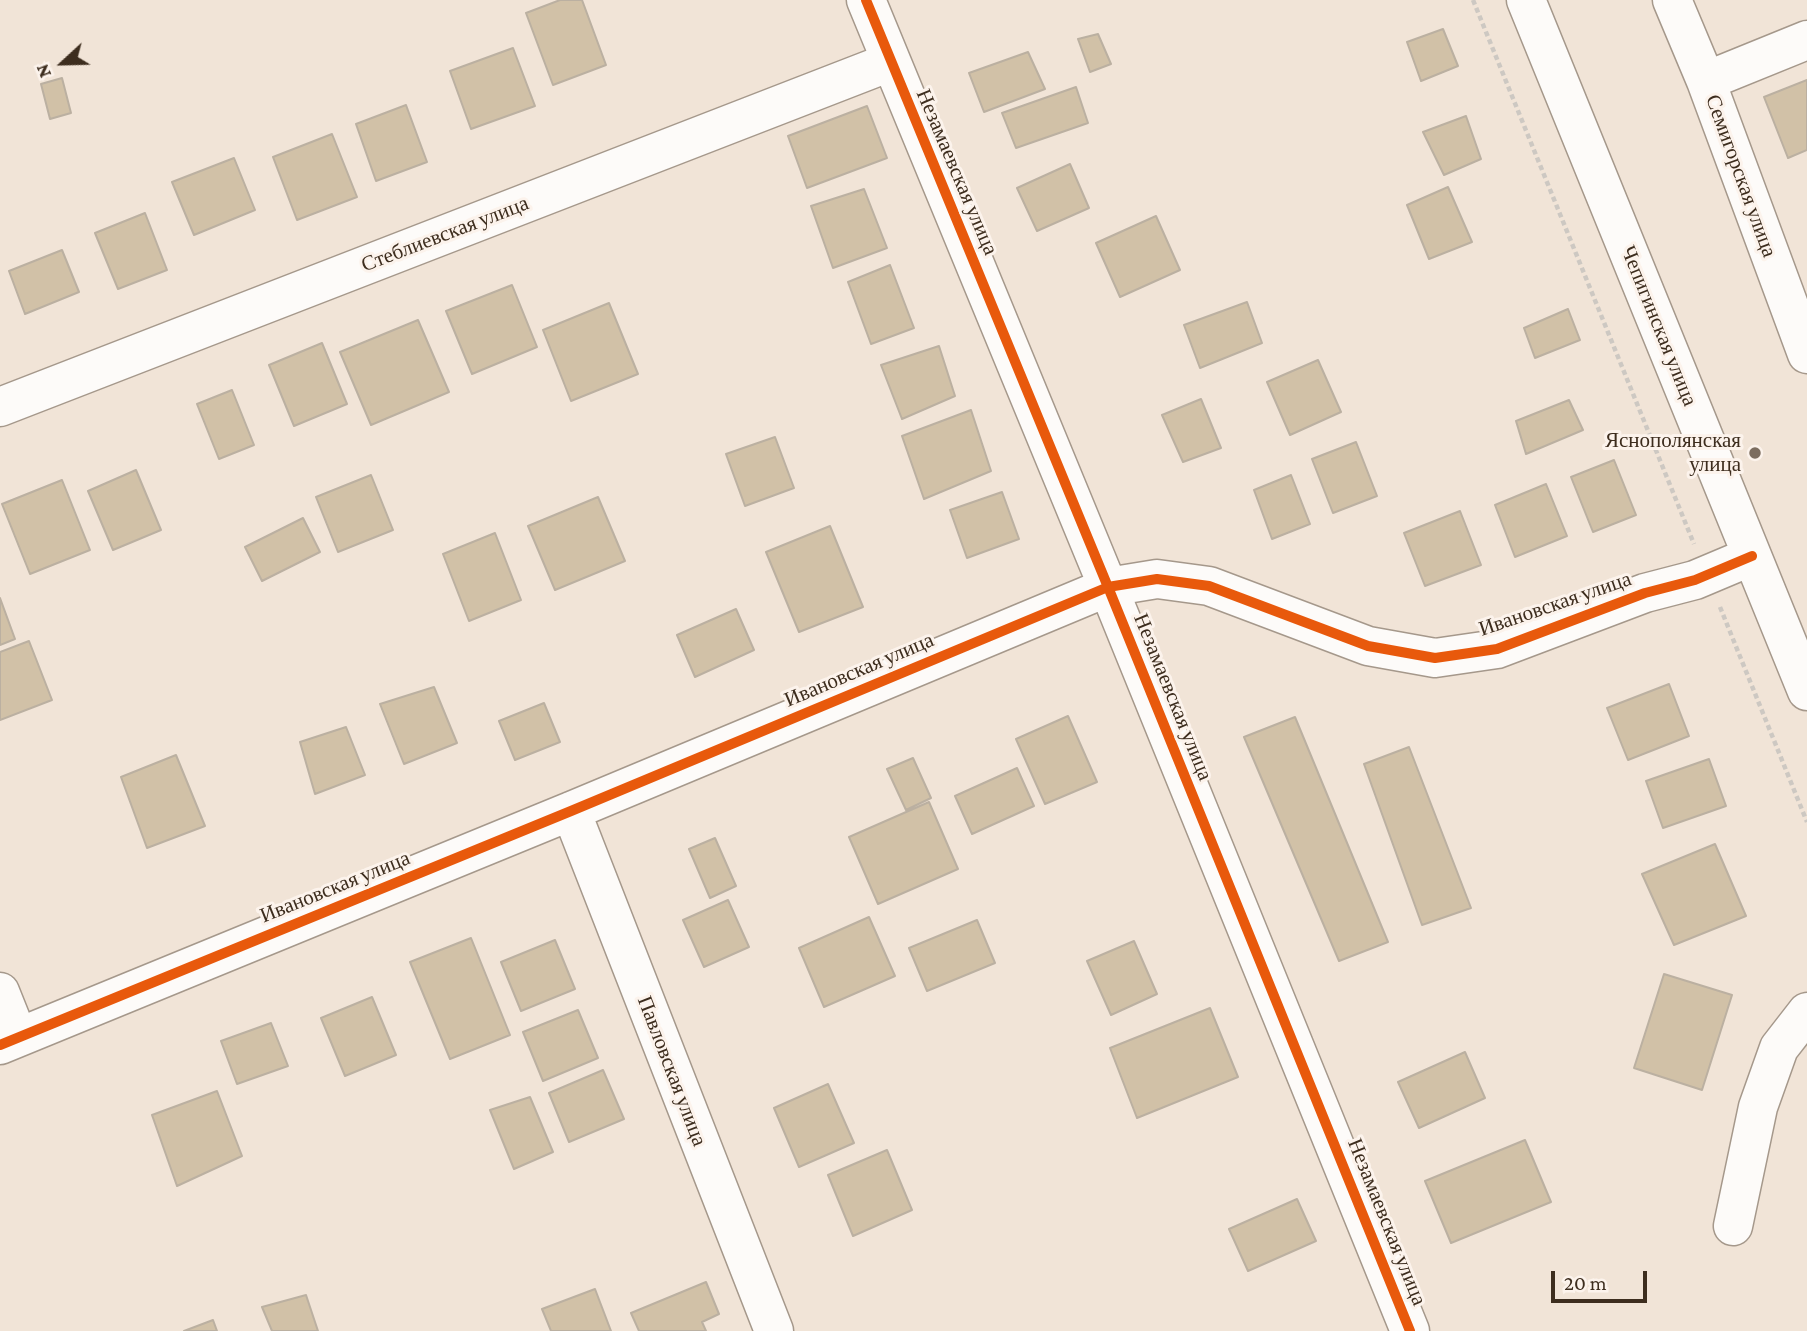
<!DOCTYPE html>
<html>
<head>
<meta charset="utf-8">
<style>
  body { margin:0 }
  #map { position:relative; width:1807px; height:1331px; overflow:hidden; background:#f1e4d7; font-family:"Crimson Pro",serif }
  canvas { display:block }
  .north { position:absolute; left:28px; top:28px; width:70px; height:70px; -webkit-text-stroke:5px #fcf3ec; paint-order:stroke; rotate:248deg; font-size:19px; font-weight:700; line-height:28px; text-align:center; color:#3d2d1e }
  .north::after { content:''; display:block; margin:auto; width:24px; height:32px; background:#3d2d1e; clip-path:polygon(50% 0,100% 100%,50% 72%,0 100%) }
  .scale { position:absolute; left:1551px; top:1271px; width:96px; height:32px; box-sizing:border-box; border:4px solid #3d2d1e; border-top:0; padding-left:9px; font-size:21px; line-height:24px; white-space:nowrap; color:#3d2d1e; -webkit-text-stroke:5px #fcf3ec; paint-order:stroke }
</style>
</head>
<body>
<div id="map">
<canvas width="1807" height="1331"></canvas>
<div class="north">N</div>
<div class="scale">20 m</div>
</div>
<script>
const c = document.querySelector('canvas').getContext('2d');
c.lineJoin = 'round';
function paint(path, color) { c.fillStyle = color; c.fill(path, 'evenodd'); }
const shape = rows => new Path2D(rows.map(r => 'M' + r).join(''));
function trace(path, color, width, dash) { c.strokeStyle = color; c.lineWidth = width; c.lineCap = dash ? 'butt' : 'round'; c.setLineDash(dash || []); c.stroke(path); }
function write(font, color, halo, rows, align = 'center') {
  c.font = font + ' "Crimson Pro",serif'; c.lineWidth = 6; c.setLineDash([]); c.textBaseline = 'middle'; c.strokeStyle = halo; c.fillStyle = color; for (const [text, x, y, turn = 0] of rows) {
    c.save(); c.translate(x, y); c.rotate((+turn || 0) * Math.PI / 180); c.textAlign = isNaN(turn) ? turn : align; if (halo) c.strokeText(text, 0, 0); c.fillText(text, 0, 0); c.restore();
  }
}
const building = shape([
  [560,0,582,0,606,65,553,85,526,13,560,0],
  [1443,29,1458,66,1421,81,1407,42,1443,29],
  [1098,34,1111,64,1090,72,1078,39,1098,34],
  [513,48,535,106,471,129,450,71,513,48],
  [1028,52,1045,89,984,112,969,73,1028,52],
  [62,78,71,113,50,119,41,84,62,78],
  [1807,80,1807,150,1788,158,1764,97,1807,80],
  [1076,87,1088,123,1016,148,1002,113,1076,87],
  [406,105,427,162,376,181,356,124,406,105],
  [867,106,887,158,807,188,788,136,867,106],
  [1466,116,1481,159,1444,175,1423,132,1466,116],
  [332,134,357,197,297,220,273,157,332,134],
  [234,158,255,210,194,235,172,182,234,158],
  [1070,164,1089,208,1037,231,1017,188,1070,164],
  [1448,187,1472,242,1429,259,1407,205,1448,187],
  [864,189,887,248,833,268,811,206,864,189],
  [145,213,167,270,118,289,95,233,145,213],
  [1156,216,1180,270,1120,297,1096,243,1156,216],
  [62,250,79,292,25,314,9,271,62,250],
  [890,265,914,328,871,344,848,282,890,265],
  [512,285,537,347,472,374,446,311,512,285],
  [1247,302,1262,343,1200,368,1184,325,1247,302],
  [609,303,638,374,571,401,543,330,609,303],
  [1568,309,1580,340,1535,358,1524,328,1568,309],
  [418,320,449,392,371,425,340,352,418,320],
  [322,343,347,404,294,426,269,365,322,343],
  [939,346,955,396,902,419,881,365,939,346],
  [1318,360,1341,412,1290,435,1267,382,1318,360],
  [232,390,254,445,219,459,197,404,232,390],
  [1201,399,1221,448,1183,462,1162,415,1201,399],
  [1569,400,1583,430,1526,454,1516,421,1569,400],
  [971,410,991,471,924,499,902,436,971,410],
  [775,437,794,488,745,506,726,454,775,437],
  [1356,442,1377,496,1333,513,1312,459,1356,442],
  [1614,460,1636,515,1593,532,1571,477,1614,460],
  [136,470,161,530,113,550,88,491,136,470],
  [371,475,393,530,338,552,316,497,371,475],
  [1291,475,1310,524,1272,539,1254,490,1291,475],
  [62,480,90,550,30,574,2,504,62,480],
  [1546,484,1567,536,1515,557,1495,505,1546,484],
  [1002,492,1019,539,967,558,950,510,1002,492],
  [598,497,625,561,555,590,528,526,598,497],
  [1460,511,1481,565,1425,586,1404,533,1460,511],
  [303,518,320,552,262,581,245,547,303,518],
  [830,526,863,607,799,632,766,552,830,526],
  [495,533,521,600,469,621,443,554,495,533],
  [0,598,15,639,0,645,0,598],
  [736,609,754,650,695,677,677,635,736,609],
  [29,641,52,700,0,720,0,652,29,641],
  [1669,684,1689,736,1628,760,1607,708,1669,684],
  [434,687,457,743,404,764,380,704,434,687],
  [544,703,560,742,515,760,499,721,544,703],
  [1068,716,1097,782,1045,804,1016,739,1068,716],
  [1295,717,1388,942,1339,961,1244,737,1295,717],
  [346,727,365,775,315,794,300,742,346,727],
  [1409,747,1471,908,1422,925,1364,764,1409,747],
  [176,755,205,826,147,848,121,777,176,755],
  [913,758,931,798,906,810,887,769,913,758],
  [1709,759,1726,806,1663,828,1646,781,1709,759],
  [1017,768,1034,806,972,834,955,796,1017,768],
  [929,802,958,869,878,904,849,837,929,802],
  [715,838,736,886,710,898,689,849,715,838],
  [1715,844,1746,916,1674,945,1642,874,1715,844],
  [728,900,749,947,704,967,683,920,728,900],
  [869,917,895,976,824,1007,799,948,869,917],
  [977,920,995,963,927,991,909,948,977,920],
  [471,938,510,1035,450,1059,410,962,471,938],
  [555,940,575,989,521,1011,501,962,555,940],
  [1134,941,1157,994,1111,1015,1087,961,1134,941],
  [1664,974,1732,995,1702,1090,1634,1068,1664,974],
  [372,997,396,1055,345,1076,321,1018,372,997],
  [1210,1008,1238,1077,1137,1118,1110,1048,1210,1008],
  [578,1010,598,1058,543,1081,523,1032,578,1010],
  [271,1023,288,1066,237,1084,221,1041,271,1023],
  [1465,1052,1485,1098,1419,1128,1398,1082,1465,1052],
  [603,1070,624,1119,569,1142,549,1093,603,1070],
  [828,1084,854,1143,799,1167,774,1108,828,1084],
  [217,1091,242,1156,177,1186,152,1115,217,1091],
  [530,1097,553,1152,514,1169,490,1110,530,1097],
  [1525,1140,1551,1202,1451,1243,1425,1181,1525,1140],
  [887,1150,912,1210,853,1236,828,1175,887,1150],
  [1297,1199,1316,1241,1248,1271,1229,1229,1297,1199],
  [706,1282,719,1314,702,1322,706,1331,639,1331,631,1313,706,1282],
  [595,1289,611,1331,551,1331,542,1309,595,1289],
  [306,1295,318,1331,272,1331,262,1307,306,1295],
  [213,1320,217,1331,184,1331,213,1320]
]);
paint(building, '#d1c1a7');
trace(building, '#bbb0a1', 2);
const minor = shape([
  [866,0,1108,587,1410,1331],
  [1526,0,1807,691],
  [1672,0,1706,81,1807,354],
  [1706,81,1807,40],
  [0,407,890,62],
  [571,811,774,1331],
  [0,992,18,1037],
  [0,1045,571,811,1108,587,1157,579,1209,586,1368,646,1435,658,1497,649,1645,593,1695,580,1752,556],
  [1733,1226,1758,1107,1779,1048,1807,1012]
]);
trace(minor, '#a5988b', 41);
trace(shape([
  [1473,0,1694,544],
  [1720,607,1807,822]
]), '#cdc8c2', 4.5, [5, 3.5]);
trace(minor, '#fdfbf9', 38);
trace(shape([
  [866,0,1108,587,1410,1331],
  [0,1045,571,811,1108,587,1157,579,1209,586,1368,646,1435,658,1497,649,1645,593,1695,580,1752,556]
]), '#e8590c', 10);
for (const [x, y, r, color] of [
  [1755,453,7,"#7c6d5f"]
]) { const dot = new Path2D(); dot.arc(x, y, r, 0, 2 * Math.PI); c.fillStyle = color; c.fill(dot); trace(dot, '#fcf3ec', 2.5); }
write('21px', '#3d2d1e', '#fcf3ec', [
  ["Незамаевская улица",957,172,67],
  ["Семигорская улица",1741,176,70],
  ["Стеблиевская улица",445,234,-21],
  ["Чепигинская улица",1659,326,68],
  ["Ивановская улица",1555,604,-19],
  ["Ивановская улица",859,670,-23],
  ["Незамаевская улица",1173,697,68],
  ["Ивановская улица",335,887,-22],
  ["Павловская улица",672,1071,69],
  ["Незамаевская улица",1387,1222,68]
]);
write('21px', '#3d2d1e', '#fcf3ec', [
  ["Яснополянская",1741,441],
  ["улица",1741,465]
], 'right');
</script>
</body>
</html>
